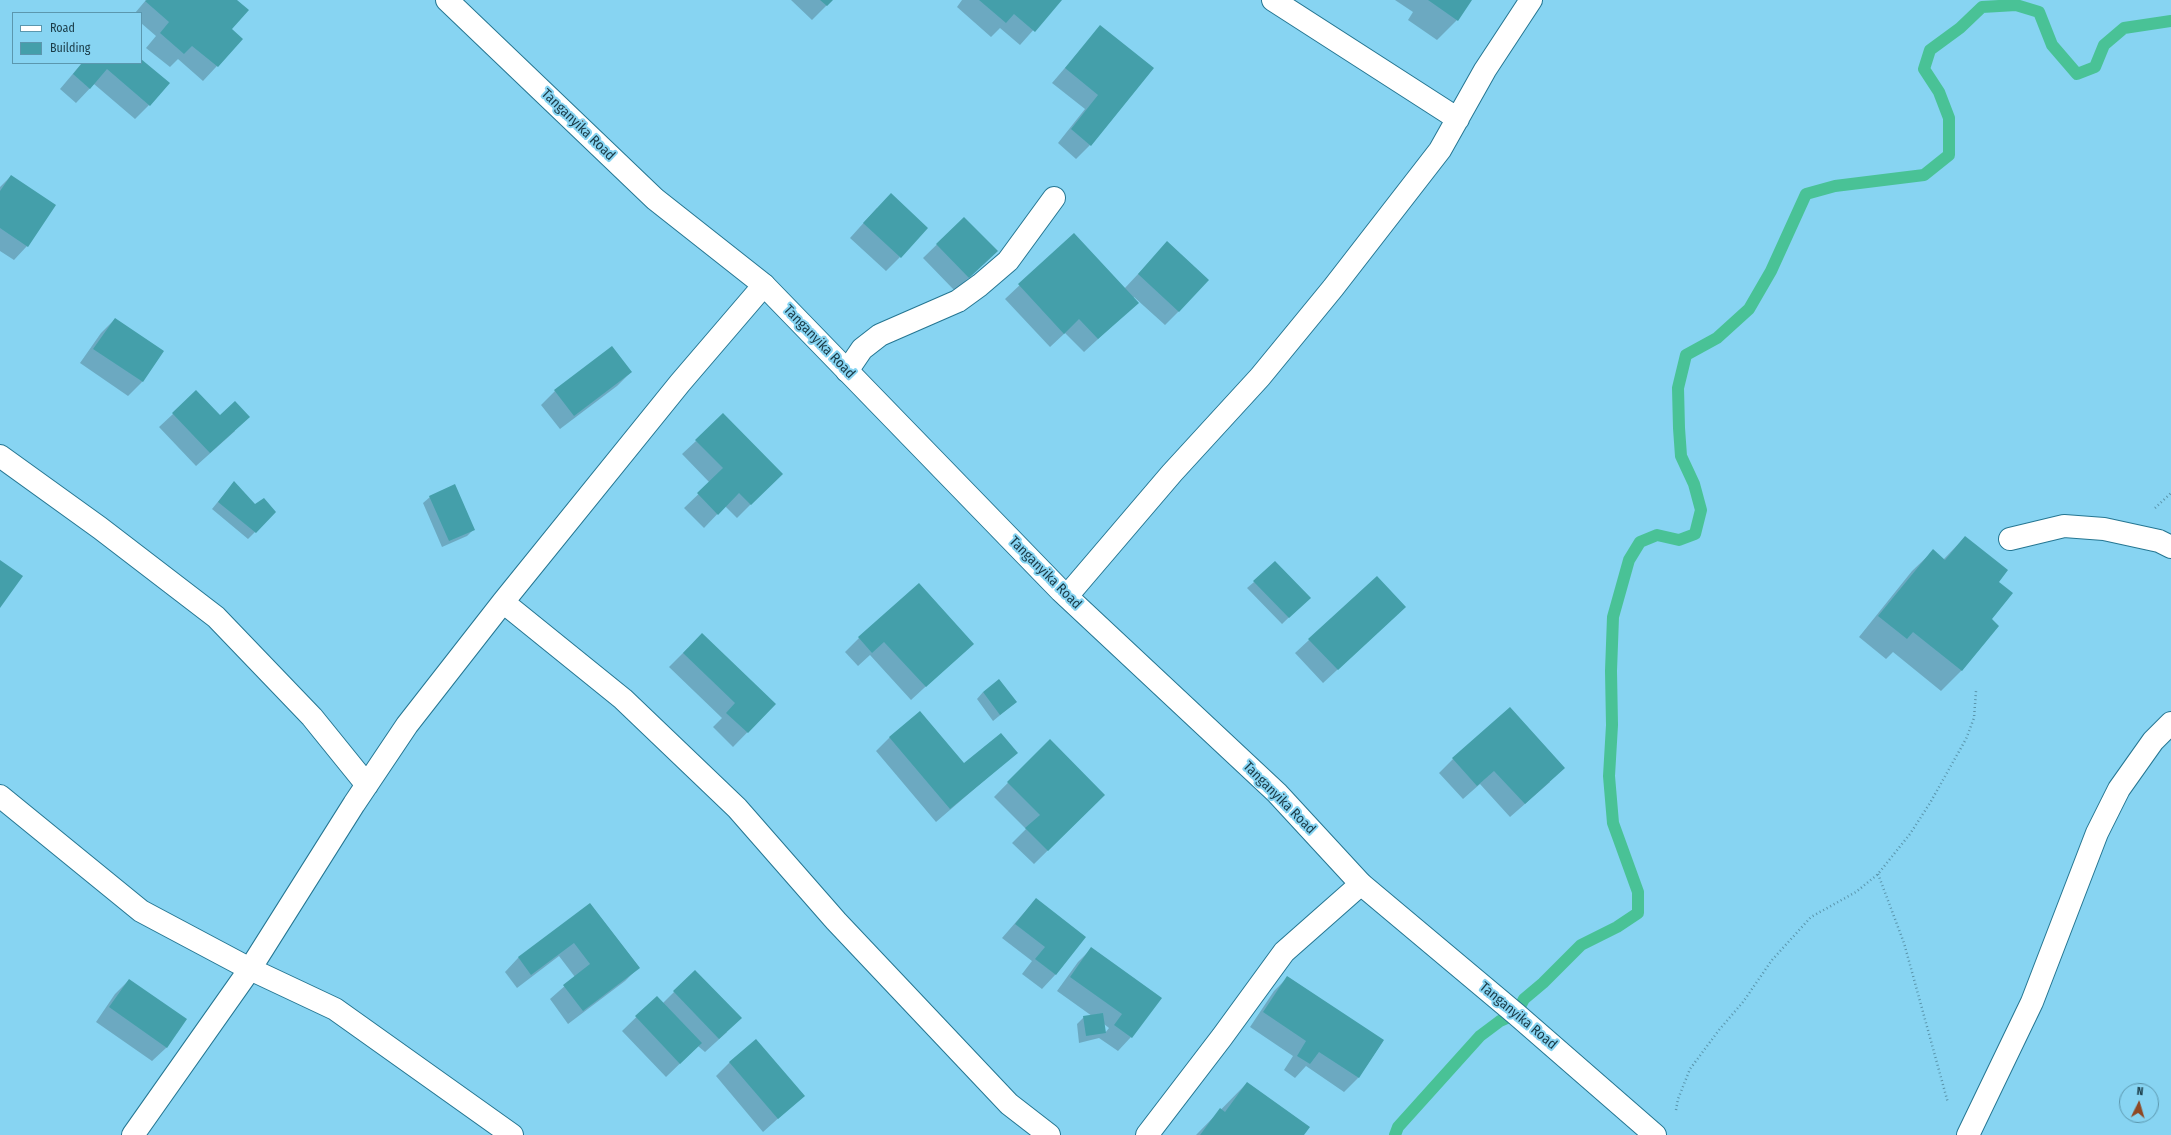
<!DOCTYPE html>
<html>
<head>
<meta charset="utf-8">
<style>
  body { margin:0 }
  #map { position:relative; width:2171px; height:1135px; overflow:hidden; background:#87d4f2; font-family:"Fira Sans Condensed",sans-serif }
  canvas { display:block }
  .legend { position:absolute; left:12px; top:12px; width:130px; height:52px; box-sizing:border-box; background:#87d4f2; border:1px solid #5b97ae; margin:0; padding:5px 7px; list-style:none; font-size:12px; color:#1a3b47 }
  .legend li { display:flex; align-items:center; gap:8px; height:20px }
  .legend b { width:20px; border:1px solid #5b97ae }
  .north { position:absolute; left:2119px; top:1083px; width:40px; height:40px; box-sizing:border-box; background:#87d4f2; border:1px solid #5b97ae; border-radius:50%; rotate:5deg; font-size:11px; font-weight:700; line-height:16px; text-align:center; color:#1a3b47 }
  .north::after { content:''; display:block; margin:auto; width:14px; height:18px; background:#8f4824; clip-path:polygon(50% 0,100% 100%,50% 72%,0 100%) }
</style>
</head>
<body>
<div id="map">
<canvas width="2171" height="1135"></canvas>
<ul class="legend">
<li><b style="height:5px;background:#fff"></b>Road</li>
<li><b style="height:11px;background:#449faa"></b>Building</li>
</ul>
<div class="north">N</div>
</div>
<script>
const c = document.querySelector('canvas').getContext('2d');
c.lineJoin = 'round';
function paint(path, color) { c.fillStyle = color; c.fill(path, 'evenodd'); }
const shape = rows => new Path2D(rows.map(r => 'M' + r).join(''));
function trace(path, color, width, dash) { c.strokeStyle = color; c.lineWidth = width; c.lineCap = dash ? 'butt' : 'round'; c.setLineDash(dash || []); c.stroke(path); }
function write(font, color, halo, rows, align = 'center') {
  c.font = font + ' "Fira Sans Condensed",sans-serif'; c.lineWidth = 4; c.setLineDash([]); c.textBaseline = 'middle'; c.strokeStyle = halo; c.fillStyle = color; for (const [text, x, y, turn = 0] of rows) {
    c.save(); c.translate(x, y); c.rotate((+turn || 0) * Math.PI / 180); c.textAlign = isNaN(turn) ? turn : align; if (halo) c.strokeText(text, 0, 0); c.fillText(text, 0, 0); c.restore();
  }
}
paint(shape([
  [146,0,235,0,231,29,242,39,203,81,178,59,170,67,146,48,156,36,141,23,141,13,135,13],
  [791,0,832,0,812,20],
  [962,0,1060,0,1020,45,1000,28,991,37,957,7],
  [1395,0,1471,0,1457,20,1437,40,1408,20,1413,12],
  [1100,27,1153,68,1090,145,1076,159,1058,143,1085,109,1052,83],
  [141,60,149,105,135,119,94,84,76,103,60,89,82,63,141,63],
  [11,176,27,246,14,260,0,251,0,187],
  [877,208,900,257,886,271,850,238],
  [964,218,983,264,955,291,923,258],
  [1074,234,1124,289,1154,257,1179,311,1165,325,1134,297,1123,316,1084,352,1065,333,1050,347,1005,299],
  [115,319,163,351,142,382,128,396,80,363,101,333],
  [631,372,617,386,560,429,541,405,555,391],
  [173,414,220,417,235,431,196,466,159,427],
  [696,441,781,474,737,518,725,506,704,528,684,508,710,483,682,454],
  [234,482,255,505,275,512,248,539,212,509],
  [430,497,474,529,467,536,442,547,423,503],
  [1965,537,1998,582,1990,620,1998,626,1961,671,1941,691,1893,652,1886,659,1859,637,1912,571,1933,551,1943,560],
  [1254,582,1309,598,1282,624,1247,588],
  [1390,621,1323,683,1295,653,1309,640],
  [859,638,972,644,911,700,870,655,858,666,845,652],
  [688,648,775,704,733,747,713,727,722,718,669,667],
  [983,692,1016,702,993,721,977,699],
  [890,737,964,765,1016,753,936,822,876,751],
  [1050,740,1104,795,1034,864,1012,843,1026,829,994,797],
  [1453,759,1550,782,1510,817,1480,784,1463,799,1439,773],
  [1036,899,1085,937,1055,975,1042,989,1022,974,1032,961,1002,938],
  [590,904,639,967,625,981,568,1024,550,999,575,977,559,956,517,988,505,972,518,958],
  [1091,949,1160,998,1131,1037,1118,1051,1099,1038,1079,1043,1077,1024,1084,1017,1092,1016,1057,991,1078,962],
  [1104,1024,1109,1028,1105,1033],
  [695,971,727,1032,705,1052,698,1046,666,1077,622,1031,657,997,663,1003],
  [1288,977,1383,1041,1358,1078,1344,1092,1306,1066,1295,1078,1284,1070,1293,1056,1250,1027,1274,991],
  [129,980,185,1020,166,1048,152,1061,96,1022,115,994],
  [730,1062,803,1096,763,1132,716,1076],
  [1247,1083,1303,1135,1196,1135]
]), '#0003');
trace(shape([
  [1395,1135,1398,1127,1480,1036,1500,1021,1516,1014,1524,999,1543,983,1581,945,1617,927,1638,913,1638,892,1613,823,1609,776,1612,725,1611,671,1613,617,1629,560,1640,542,1657,535,1679,540,1695,534,1701,510,1694,484,1681,456,1679,428,1678,388,1686,355,1717,338,1749,309,1771,271,1806,194,1835,186,1924,175,1949,155,1949,118,1939,92,1924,69,1930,50,1960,28,1982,7,2016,5,2039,12,2052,45,2077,74,2095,67,2104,45,2124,28,2171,21]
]), '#49c296', 12);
paint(shape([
  [147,0,237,0,249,10,232,29,243,39,218,67,192,46,184,54,160,33,169,22,145,1],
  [820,0,833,0,827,6],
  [979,0,1062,0,1035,32,1014,14,1006,23],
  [1428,0,1472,0,1458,21],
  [1100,25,1154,68,1091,146,1071,129,1098,95,1065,68],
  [141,59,170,83,150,106,107,69,90,89,73,74,82,63,141,63],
  [11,175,56,205,28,247,0,228,0,191],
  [891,193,928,228,901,258,863,223],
  [964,217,998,251,969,278,936,244],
  [1074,233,1139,303,1098,339,1079,319,1064,334,1018,284],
  [1167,241,1209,280,1179,312,1138,274],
  [115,318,164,351,143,382,93,349],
  [612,346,632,372,574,416,554,390],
  [196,390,220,415,235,401,250,417,210,453,172,413],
  [723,413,783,474,751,505,739,493,718,515,697,493,723,468,695,440],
  [234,481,255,504,264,498,276,512,256,533,218,502],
  [455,484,475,530,449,541,429,496],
  [1965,536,2008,570,1999,582,2013,593,1992,619,1999,626,1962,671,1913,632,1907,639,1878,616,1933,549,1945,560],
  [0,560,23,576,0,608],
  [1275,561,1311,598,1289,618,1253,581],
  [1377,576,1406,607,1338,670,1308,639],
  [919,583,974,644,926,687,884,642,872,653,858,637],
  [702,633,776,704,748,733,726,713,735,703,683,653],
  [999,679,1017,702,1000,715,983,692],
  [1510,707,1565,768,1525,804,1494,771,1477,786,1452,758],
  [920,711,964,763,1001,733,1018,753,950,809,889,737],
  [1050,739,1105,795,1048,851,1025,828,1040,815,1007,782],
  [1036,898,1086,937,1056,975,1035,959,1045,947,1015,924],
  [590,903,640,968,583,1011,563,985,590,964,574,943,531,975,518,957],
  [1091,947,1162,998,1132,1038,1114,1025,1122,1014,1070,977],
  [695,970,742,1018,719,1039,673,991],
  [1287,976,1384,1040,1359,1078,1319,1052,1310,1064,1297,1056,1306,1041,1263,1012],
  [129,979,187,1019,167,1048,109,1007],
  [657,996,702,1043,680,1064,635,1016],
  [1103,1013,1106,1033,1086,1036,1083,1016],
  [756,1039,805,1096,778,1119,729,1062],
  [1247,1082,1310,1127,1304,1135,1200,1135,1220,1108,1225,1112]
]), '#449faa');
const minor = shape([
  [1273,0,1458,119],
  [847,371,862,349,880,335,958,301,980,285,1008,261,1054,198],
  [0,456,100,528,216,617,312,717,367,785],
  [2010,539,2064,526,2104,529,2159,541,2171,547],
  [1067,596,1172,473,1260,377,1333,288,1440,150,1485,70,1531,0],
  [503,602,623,699,737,808,836,921,1009,1104,1049,1135],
  [0,796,141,911,250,969,335,1009,512,1135],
  [133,1135,250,969,354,804,407,725,503,602,680,383,764,285],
  [1147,1135,1222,1037,1284,952,1361,884],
  [1968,1135,2032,1002,2097,833,2119,789,2153,741,2171,723]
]);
const tertiary = shape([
  [447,0,655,199,764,285,1061,591,1277,793,1361,884,1516,1014,1655,1135]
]);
trace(minor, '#257692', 24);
trace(tertiary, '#257692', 24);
trace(shape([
  [2155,508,2171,493],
  [1878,874,1904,943,1948,1103],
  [1676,1110,1678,1099,1690,1069,1719,1030,1743,1002,1772,960,1811,917,1856,892,1878,874,1910,834,1930,803,1966,739,1974,718,1976,691]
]), '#5a95ac', 2.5, [1, 3]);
trace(minor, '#fff', 22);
trace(tertiary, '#fff', 22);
write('14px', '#1a3b47', '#87d4f2', [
  ["Tanganyika Road",578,125,44],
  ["Tanganyika Road",819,342,46],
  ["Tanganyika Road",1045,573,45],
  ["Tanganyika Road",1279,798,45],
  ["Tanganyika Road",1518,1016,40]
]);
</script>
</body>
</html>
